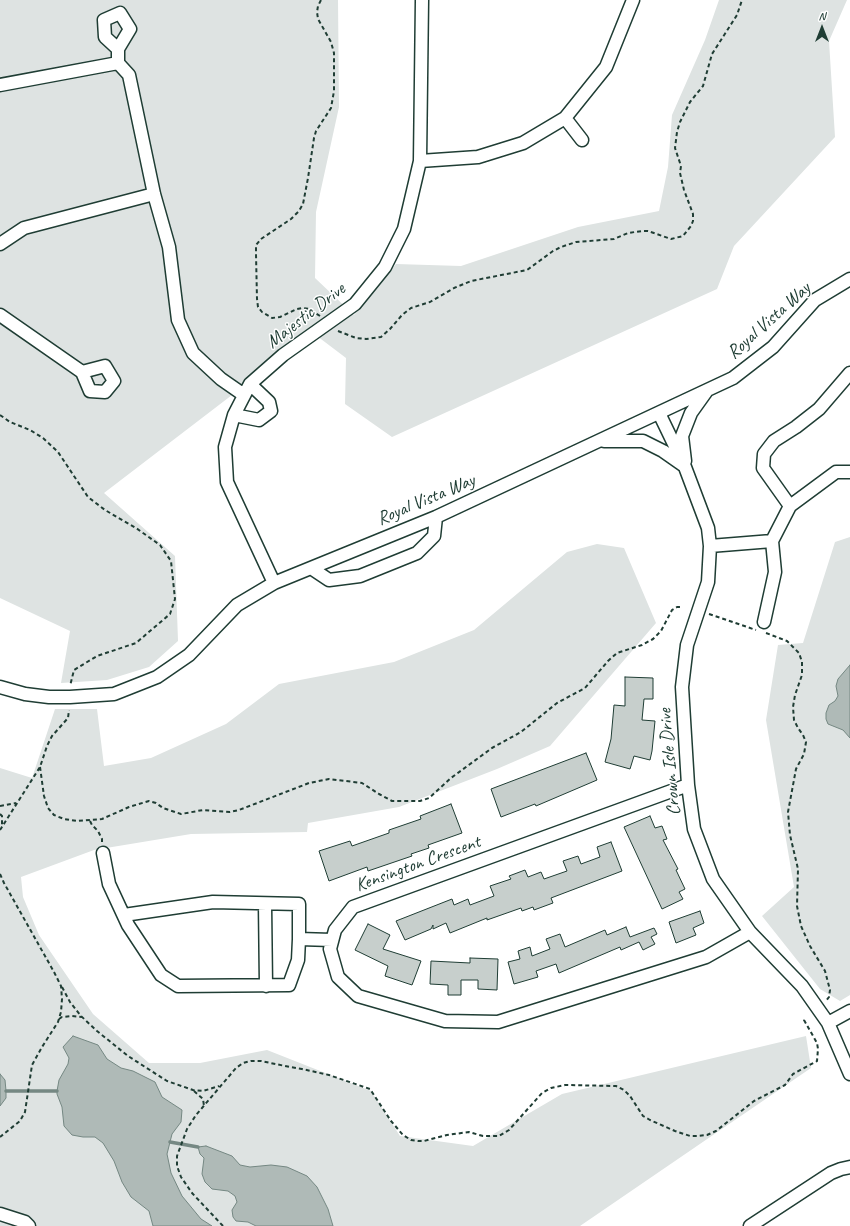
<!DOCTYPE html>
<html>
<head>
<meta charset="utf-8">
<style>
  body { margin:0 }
  #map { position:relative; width:850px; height:1226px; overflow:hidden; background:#fff; font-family:Caveat,sans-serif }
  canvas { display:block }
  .north { position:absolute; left:802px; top:8px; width:40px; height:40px; -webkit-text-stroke:3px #fff; paint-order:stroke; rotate:0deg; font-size:11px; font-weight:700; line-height:16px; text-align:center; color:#1f3d34 }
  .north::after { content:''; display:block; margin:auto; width:14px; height:18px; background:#1f3d34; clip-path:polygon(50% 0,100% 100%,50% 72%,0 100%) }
</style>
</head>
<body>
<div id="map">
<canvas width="850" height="1226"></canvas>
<div class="north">N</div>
</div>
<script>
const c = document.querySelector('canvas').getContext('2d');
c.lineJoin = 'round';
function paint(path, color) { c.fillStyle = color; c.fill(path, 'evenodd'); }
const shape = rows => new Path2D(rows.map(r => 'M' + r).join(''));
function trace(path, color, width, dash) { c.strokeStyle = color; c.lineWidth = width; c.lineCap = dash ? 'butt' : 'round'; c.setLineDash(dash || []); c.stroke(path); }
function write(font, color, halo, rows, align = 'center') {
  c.font = font + ' Caveat,sans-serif'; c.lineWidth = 3; c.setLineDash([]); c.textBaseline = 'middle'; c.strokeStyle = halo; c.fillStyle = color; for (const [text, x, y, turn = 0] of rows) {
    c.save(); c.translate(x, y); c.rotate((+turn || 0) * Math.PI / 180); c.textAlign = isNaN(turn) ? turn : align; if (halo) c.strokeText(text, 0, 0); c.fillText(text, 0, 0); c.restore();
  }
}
paint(shape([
  [0,0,338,0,339,107,316,212,315,278,354,315,396,264,461,266,578,227,659,211,668,167,672,115,705,40,719,0,847,0,829,41,835,137,734,246,717,289,392,437,345,404,346,358,313,333,104,493,175,556,178,641,149,667,107,680,61,683,70,631,0,598],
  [850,537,850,995,840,1001,820,989,762,916,794,887,766,720,778,645,803,643,835,542],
  [597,544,624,548,656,623,550,746,497,769,399,807,308,823,307,832,191,834,94,850,21,877,23,897,39,935,93,1014,149,1063,200,1063,267,1050,371,1091,400,1136,473,1146,562,1094,806,1036,811,1068,580,1226,0,1226,0,768,32,778,55,709,97,709,104,766,151,758,226,724,279,684,394,662,474,630,567,552]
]), '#dee3e2');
const water = shape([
  [850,665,850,738,843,730,828,724,826,719,826,713,829,705,835,701,838,696,836,686,838,679,850,665],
  [73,1036,98,1045,107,1059,121,1068,133,1071,155,1082,162,1097,182,1110,181,1122,172,1134,167,1154,171,1173,182,1196,201,1219,212,1226,153,1226,149,1211,131,1197,122,1182,114,1161,103,1143,95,1137,83,1137,72,1135,64,1126,62,1107,57,1094,57,1091,59,1080,68,1064,69,1058,63,1047,73,1036],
  [0,1074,5,1080,6,1091,6,1098,0,1106,0,1074],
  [206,1146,232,1156,240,1165,250,1167,271,1165,287,1167,307,1176,317,1187,328,1209,333,1226,256,1226,248,1222,236,1221,233,1217,232,1210,237,1202,235,1196,228,1191,212,1189,205,1182,202,1174,204,1158,200,1154,198,1147,206,1146]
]);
paint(water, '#afbab7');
trace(water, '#758883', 1);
trace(shape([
  [6,1091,57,1091],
  [170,1142,198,1147]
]), '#758883', 3.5);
const building = shape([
  [625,677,653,678,653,699,644,699,642,720,655,721,652,751,650,760,634,756,630,769,605,762,611,739,614,705,625,706,625,677],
  [586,753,597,780,536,806,535,804,501,817,491,789,586,753],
  [451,804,462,833,428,845,429,848,411,854,412,856,368,871,367,867,329,881,319,851,350,841,352,846,389,833,389,830,421,819,420,816,451,804],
  [650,816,655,828,662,826,667,839,663,840,678,869,676,870,685,889,679,892,683,899,662,909,624,827,650,816],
  [611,842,622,871,551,898,553,903,534,910,533,907,522,911,521,908,487,920,487,918,450,933,446,923,433,929,433,925,431,929,405,940,396,921,452,899,454,905,468,899,470,905,494,896,490,886,511,879,509,876,525,870,528,877,541,872,544,879,567,871,563,861,578,856,581,864,600,857,597,847,611,842],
  [700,911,704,923,693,928,696,935,676,943,669,922,700,911],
  [368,924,390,935,383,949,421,961,412,985,385,976,388,966,355,950,368,924],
  [626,927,630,937,654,928,657,934,651,937,655,944,643,950,639,942,621,950,620,947,559,973,556,964,536,971,538,977,514,984,508,962,520,959,518,951,530,947,532,956,550,949,546,939,560,934,565,947,605,930,607,935,626,927],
  [470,958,498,959,497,990,478,989,478,980,461,980,461,995,448,995,448,985,430,984,431,961,470,963,470,958]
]);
paint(building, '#c7cfcc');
trace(building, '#1f3d34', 1);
const minor = shape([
  [118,63,118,49,130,29,120,13,104,20,105,37,118,49],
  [0,85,118,63,129,75,154,194,169,247,178,320,193,353,221,379,244,395],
  [565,118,582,140],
  [420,161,478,157,523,143,565,118,606,67,633,0],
  [0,244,24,228,154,194],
  [0,315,82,372,90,391,105,392,114,381,105,366,82,372],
  [659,413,685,467,708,528,710,546,708,582,687,645,682,687,688,785,694,829,713,879,750,932,802,986,828,1023,850,1074],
  [234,415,259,420,271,411,269,402,250,384],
  [604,441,643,441,663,451,683,465],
  [685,461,682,436,691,413,706,392],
  [790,506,763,468,764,454,774,441,796,427,819,409,850,373],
  [710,546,772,541],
  [311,568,329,580,360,576,417,553,434,536,436,517],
  [274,583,227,482,225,447,234,415,250,384,283,355,355,304,385,267,404,229,420,161,422,0],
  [764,622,775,572,772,541,790,506,836,472,850,472],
  [0,687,25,694,49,697,70,697,114,694,157,677,189,655,237,605,274,583,436,517,733,378,773,347,815,300,850,279],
  [688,785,353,907,335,930,330,949,338,977,358,996,445,1021,498,1022,706,957,750,932],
  [103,853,109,884,128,925,161,975,178,986,289,985,298,960,299,939],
  [265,904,266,986],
  [124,915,213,902,299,904,299,939,332,940],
  [828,1023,850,1011],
  [0,1214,25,1222,29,1226],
  [750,1226,831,1173,841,1169,850,1167]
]);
trace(minor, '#1f3d34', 15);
trace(shape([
  [320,316,309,309,303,308,297,309,280,317,272,318,262,312,258,307,257,299,256,254,256,245,261,239,291,219,299,211,303,204,308,178,314,138,316,131,331,108,334,91,334,53,331,42,318,19,317,12,318,6,321,0],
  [338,331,356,338,366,339,381,337,390,329,402,315,411,308,430,302,454,288,471,281,527,270,553,251,561,247,576,242,614,239,628,233,642,231,648,231,671,239,683,236,691,226,693,221,693,214,684,190,680,173,681,166,675,148,677,132,680,122,690,102,703,86,712,54,737,15,742,0],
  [0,415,10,422,30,430,43,438,58,452,88,497,105,510,136,528,160,545,171,561,175,599,170,614,136,643,97,656,74,670,70,686],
  [709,614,756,630],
  [766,633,787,641,799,653,802,662,802,675,795,695,793,707,794,720,798,728,803,735,806,742,804,754,796,769,788,812,790,835,798,869,797,906,801,926,810,946,825,971,830,990,829,997,826,1001],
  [40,767,44,796,48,808,54,815,64,819,77,821,102,819,129,807,149,801,156,803,163,808,181,814,203,810,230,812,239,810,309,783,329,779,362,783,379,794,392,801,420,801,429,798,451,778,492,748,521,732,557,703,585,688,608,661,617,653,642,645,653,639,661,631,672,610,677,607,682,607],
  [0,806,16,803],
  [0,814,2,816,2,826],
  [90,821,92,825,98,831,102,839,102,842],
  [0,830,40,767,47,746,52,736,68,718,69,710],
  [0,874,4,883,54,972,61,986,62,999,61,1012,58,1022,42,1047,32,1065,25,1112,20,1121,0,1137],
  [62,987,70,1002,81,1016,97,1031,128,1056,167,1081,193,1090,203,1091,219,1086],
  [59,1019,62,1017,72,1016,82,1017],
  [194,1091,203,1099,204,1106],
  [223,1226,192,1193,181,1177,177,1166,177,1156,187,1129,196,1115,236,1068,243,1063,251,1061,261,1061,290,1067,302,1069,329,1075,370,1089,391,1121,403,1135,411,1140,418,1141,424,1141,447,1135,469,1132,483,1136,499,1136,509,1130,542,1093,551,1088,565,1085,616,1086,624,1090,630,1096,643,1116,650,1120,675,1131,690,1136,698,1136,707,1135,716,1131,754,1101,785,1085,793,1074,817,1061,818,1049,817,1043,804,1020,805,1017]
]), '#1f3d34', 2, [4, 3]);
trace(minor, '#fff', 12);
write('19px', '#1f3d34', '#fff', [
  ["Majestic Drive",306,316,-38],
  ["Royal Vista Way",769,321,-42],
  ["Royal Vista Way",426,500,-23],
  ["Crown Isle Drive",670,762,-95],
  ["Kensington Crescent",418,864,-20]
]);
</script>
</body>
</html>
